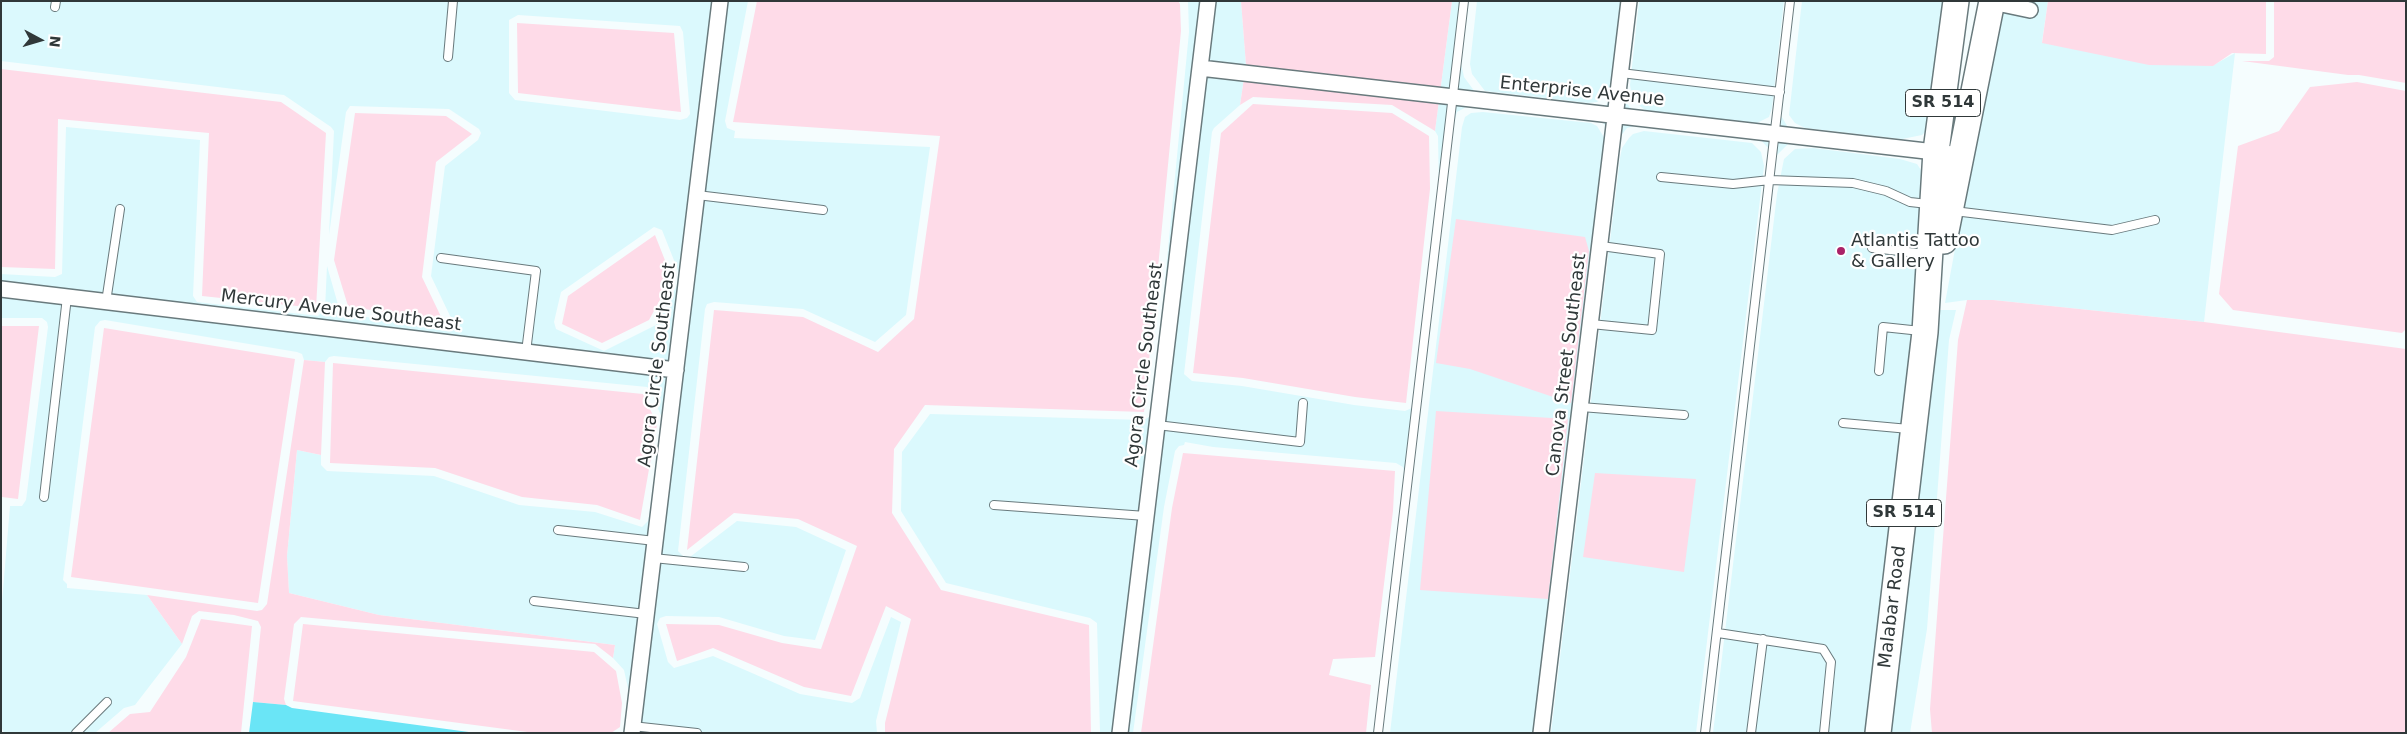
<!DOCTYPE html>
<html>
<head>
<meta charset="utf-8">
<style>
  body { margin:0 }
  #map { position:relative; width:2407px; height:734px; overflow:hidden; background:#f5fdfe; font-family:"DejaVu Sans",sans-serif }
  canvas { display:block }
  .frame { position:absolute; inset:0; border:2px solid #303839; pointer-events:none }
  .north { position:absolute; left:15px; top:15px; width:50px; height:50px; -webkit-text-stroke:4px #fff; paint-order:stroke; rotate:96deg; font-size:14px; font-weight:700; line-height:20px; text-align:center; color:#303839 }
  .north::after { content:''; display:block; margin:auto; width:18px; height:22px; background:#303839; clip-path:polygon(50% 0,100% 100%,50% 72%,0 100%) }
</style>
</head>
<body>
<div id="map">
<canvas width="2407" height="734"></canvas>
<div class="frame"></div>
<div class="north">N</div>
</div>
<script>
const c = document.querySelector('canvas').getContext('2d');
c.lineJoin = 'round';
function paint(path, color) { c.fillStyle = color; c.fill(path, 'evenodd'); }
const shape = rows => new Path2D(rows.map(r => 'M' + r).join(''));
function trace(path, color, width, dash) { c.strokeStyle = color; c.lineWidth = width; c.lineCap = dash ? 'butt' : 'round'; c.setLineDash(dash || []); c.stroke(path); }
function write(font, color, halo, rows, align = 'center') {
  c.font = font + ' "DejaVu Sans",sans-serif'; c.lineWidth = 4.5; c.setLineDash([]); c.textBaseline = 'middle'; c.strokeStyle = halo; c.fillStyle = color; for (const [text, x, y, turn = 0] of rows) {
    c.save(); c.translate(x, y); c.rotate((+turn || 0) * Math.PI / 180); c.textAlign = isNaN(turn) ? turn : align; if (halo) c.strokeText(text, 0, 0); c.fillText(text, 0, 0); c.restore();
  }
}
paint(shape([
  [1,1,748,1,725,121,727,128,735,131,734,138,930,147,906,315,875,342,803,309,714,302,707,304,705,309,678,551,683,556,690,557,737,521,796,527,846,550,815,640,784,636,719,617,666,616,660,618,657,624,668,662,674,668,713,656,800,694,852,703,860,698,891,617,901,622,876,721,877,733,625,733,631,702,624,670,613,658,615,645,379,615,289,593,287,556,297,450,321,455,321,465,327,471,434,476,519,505,595,512,642,527,648,521,665,425,651,392,647,387,334,356,329,357,325,362,304,360,302,354,297,352,105,320,100,321,95,327,63,580,67,584,67,588,147,595,182,644,135,705,124,708,95,733,4,733,1,726,1,614,10,506,22,506,26,500,48,327,47,322,42,318,1,318,1,274,55,277,62,274,66,127,200,140,193,296,197,302,318,316,325,309,327,266,339,308,344,313,445,331,450,329,452,320,431,276,445,166,478,140,481,133,479,129,449,109,350,106,346,112,329,235,334,131,331,127,284,95,1,61],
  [518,15,680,26,683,32,690,114,687,118,680,120,515,100,509,93,509,20],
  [654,227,662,230,681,278,656,325,604,351,556,329,554,322,561,292],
  [1188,1,1241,1,1246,65,1240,105,1214,128,1212,132,1184,374,1192,381,1242,386,1354,405,1405,411,1414,407,1439,190,1438,136,1435,131,1452,1,1468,1,1461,63,1464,77,1478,96,1604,107,1616,95,1624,100,1634,112,1765,129,1776,121,1780,114,1789,129,1901,147,1927,141,1925,161,1920,157,1795,141,1789,143,1777,155,1773,170,1769,149,1759,138,1642,124,1627,128,1613,146,1613,137,1601,120,1470,105,1457,112,1453,126,1402,512,1404,471,1403,467,1396,463,1213,447,1185,442,1184,445,1179,446,1175,451,1164,507,1133,733,1100,733,1097,623,1090,618,946,583,901,511,902,452,930,414,1144,420,1152,415,1189,32],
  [1477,1,1622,1,1613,76,1609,90,1597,102,1588,103,1485,91,1472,74,1470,64],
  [1639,1,1784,1,1772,108,1769,117,1755,124,1647,111,1641,107,1632,97,1630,85],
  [1802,1,1949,1,1937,120,1922,135,1902,139,1805,128,1795,123,1789,115],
  [2001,1,2048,1,2042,42,2212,66,2235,53,2204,322,1993,300,1967,300,1945,303],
  [1483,112,1591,123,1597,126,1605,139,1535,733,1390,733,1462,127,1465,117,1471,113],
  [1644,131,1752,143,1761,152,1764,166,1696,733,1551,733,1620,158,1622,148,1629,138,1633,134],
  [1813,148,1900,159,1917,164,1930,184,1868,733,1713,733,1777,194,1784,159,1795,149],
  [1940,310,1956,310,1949,340,1927,629,1910,733,1888,733,1935,333]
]), '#dbf9fd');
paint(shape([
  [757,1,1178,1,1180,4,1181,31,1144,412,925,405,894,449,892,513,941,590,1089,625,1091,733,885,733,885,723,911,619,886,606,851,696,804,687,713,648,677,661,666,624,719,625,782,643,821,649,857,546,798,519,734,513,687,550,714,310,803,317,878,352,914,319,940,136,733,122],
  [1241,1,1452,1,1435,131,1392,105,1253,97,1240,105,1246,65],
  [2048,1,2266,1,2266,54,2232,53,2213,66,2149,65,2042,43],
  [2274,1,2406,1,2406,83,2359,75,2348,75,2242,61,2269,61,2274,57],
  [517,23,674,33,681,112,518,93],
  [1,69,281,102,326,133,316,308,202,296,209,133,58,119,55,269,1,267],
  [2357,82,2406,91,2406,329,2402,333,2233,310,2219,294,2238,146,2279,131,2310,87],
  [1253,104,1392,113,1429,136,1430,189,1406,403,1355,397,1243,378,1193,373,1221,133],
  [355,113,446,116,472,134,436,162,422,277,444,323,348,306,334,260],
  [1456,219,1585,237,1589,251,1571,403,1470,369,1436,363],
  [655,235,672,278,649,320,602,343,562,324,568,296],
  [1967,300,1993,300,2204,322,2406,349,2406,733,1932,733,1930,709,1958,340],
  [1,326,39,326,18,499,2,497,1,507],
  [104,328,295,359,258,603,71,577],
  [304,360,325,362,321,455,297,450,287,556,289,593,379,615,615,645,613,658,595,644,301,617,294,624,284,699,286,705,253,702,261,627,258,621,234,615,199,611,192,616,182,644,147,595,257,611,262,610,267,604],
  [333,363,643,394,657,424,640,520,597,505,522,497,435,468,330,463],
  [1436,411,1568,419,1548,599,1420,590],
  [1183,453,1395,471,1393,511,1375,657,1333,659,1329,675,1371,685,1366,733,1141,733,1172,508],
  [1595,473,1696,479,1684,572,1583,557],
  [201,619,252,626,241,733,108,733,130,714,150,712,186,657],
  [303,624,594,652,616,671,622,703,620,727,611,733,535,733,293,701]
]), '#fedbe8');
paint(shape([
  [253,702,286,705,292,708,476,733,249,733]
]), '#6ae5f6');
const service = shape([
  [55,7,56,1],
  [448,57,453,1],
  [1621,73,1780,92],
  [1661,177,1733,184,1770,180,1853,183,1886,191,1910,202,1928,204],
  [697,195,823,210],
  [1954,211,2112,230,2155,220],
  [1872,248,1926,254],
  [441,258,536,271,526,352],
  [106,302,120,209],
  [1591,324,1652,330,1660,254,1601,246],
  [1879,371,1883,327,1921,331],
  [1581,407,1684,415],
  [1843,423,1909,429],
  [1157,425,1300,442,1303,403],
  [44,497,67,297],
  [994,505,1146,516],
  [558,530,655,541],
  [653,558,744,567],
  [534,601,646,614],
  [1718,633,1823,649,1831,662,1824,733],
  [632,726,697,733],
  [76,733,107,702],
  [1378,733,1464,1],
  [1705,733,1790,1],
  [1751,733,1763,639]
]);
const minor = shape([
  [1992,2,2030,10],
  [1200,68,1961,155],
  [1,289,676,370],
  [632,733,720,1],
  [1120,733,1208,1],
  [1541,733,1629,1]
]);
const primary = shape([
  [1944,241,1992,1],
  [1878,733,1925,332,1936,151,1956,1]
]);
trace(service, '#697a7d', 10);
trace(minor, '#697a7d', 18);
trace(primary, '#697a7d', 28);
trace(service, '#fff', 8);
trace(minor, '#fff', 15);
trace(primary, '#fff', 25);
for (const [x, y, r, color] of [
  [1841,251,5,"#aa2268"]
]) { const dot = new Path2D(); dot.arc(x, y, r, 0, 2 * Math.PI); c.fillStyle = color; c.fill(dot); trace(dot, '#fff', 2); }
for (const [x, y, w] of [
  [1943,103,75],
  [1904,513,75]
]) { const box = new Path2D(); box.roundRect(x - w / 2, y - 13.5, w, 27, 4); c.fillStyle = '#fff'; c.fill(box); trace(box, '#303839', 1); }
write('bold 16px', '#303839', null, [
  ["SR 514",1943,103],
  ["SR 514",1904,513]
]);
write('18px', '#303839', '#fff', [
  ["Enterprise Avenue",1582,92,6],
  ["Mercury Avenue Southeast",341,311,7],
  ["Agora Circle Southeast",658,365,-83],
  ["Agora Circle Southeast",1145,365,-83],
  ["Canova Street Southeast",1567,365,-83],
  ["Malabar Road",1893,607,-83]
]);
write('18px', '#303839', '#fff', [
  ["Atlantis Tattoo",1851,241],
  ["& Gallery",1851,262]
], 'left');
</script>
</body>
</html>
